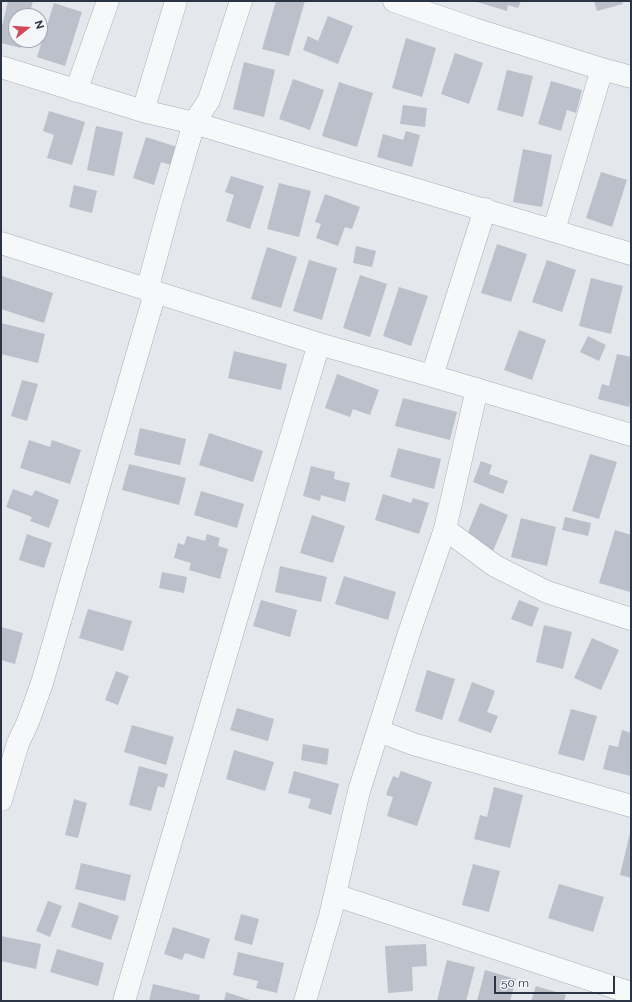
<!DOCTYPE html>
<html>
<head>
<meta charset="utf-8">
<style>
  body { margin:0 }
  #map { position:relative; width:632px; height:1002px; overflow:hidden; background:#e4e7ec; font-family:Raleway,sans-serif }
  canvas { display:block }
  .frame { position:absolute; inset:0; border:2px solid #2b3445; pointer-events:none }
  .north { position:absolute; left:8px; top:8px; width:40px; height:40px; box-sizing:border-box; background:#f4f6f9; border:1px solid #a4a8b1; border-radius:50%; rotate:73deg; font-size:11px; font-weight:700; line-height:16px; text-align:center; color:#2b3445 }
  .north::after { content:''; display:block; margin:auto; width:14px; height:18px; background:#d1495b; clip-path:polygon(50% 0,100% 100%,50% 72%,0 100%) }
  .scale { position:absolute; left:494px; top:976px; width:121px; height:18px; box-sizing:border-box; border:2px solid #2b3445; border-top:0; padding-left:5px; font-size:12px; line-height:14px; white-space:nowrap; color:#2b3445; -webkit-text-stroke:3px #f4f6f9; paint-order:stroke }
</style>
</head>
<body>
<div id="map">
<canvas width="632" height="1002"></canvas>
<div class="frame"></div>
<div class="north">N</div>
<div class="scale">50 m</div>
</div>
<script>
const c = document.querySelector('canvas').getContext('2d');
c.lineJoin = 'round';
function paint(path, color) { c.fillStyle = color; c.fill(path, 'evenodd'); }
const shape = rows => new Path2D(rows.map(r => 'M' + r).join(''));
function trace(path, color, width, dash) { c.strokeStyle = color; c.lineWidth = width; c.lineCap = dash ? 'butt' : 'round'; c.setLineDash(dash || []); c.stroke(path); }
paint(shape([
  [8,1,33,1,29,16,16,16,16,40,23,40,21,48,1,43,1,30],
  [276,1,305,1,289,56,262,49],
  [478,1,521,1,518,8,508,5,507,11,477,2],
  [594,1,622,1,623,4,597,11],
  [54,3,82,12,65,66,37,57],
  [328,16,353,26,338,64,303,50,308,36,318,41],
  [406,38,436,48,422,97,392,88],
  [455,53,483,63,469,104,441,94],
  [244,62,275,70,264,117,233,109],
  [507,70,533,76,523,117,497,110],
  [293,79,324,90,310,130,279,119],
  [551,81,582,90,576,113,567,110,561,131,538,124],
  [339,82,373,93,357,147,322,136],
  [403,105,427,108,425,127,400,124],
  [49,111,85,122,72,165,47,158,54,135,43,131],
  [96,126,123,132,114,176,87,170],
  [406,131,420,135,412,167,377,157,383,134,403,140],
  [146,137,177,147,171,165,161,162,154,185,133,178],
  [523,149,552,155,542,207,513,202],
  [601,172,627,180,612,227,586,218],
  [231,176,264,186,250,229,226,221,234,195,225,192],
  [279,183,311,191,299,237,267,229],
  [74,185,97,191,92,213,69,207],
  [325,194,360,207,352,229,345,227,338,246,316,238,321,224,315,222],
  [497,244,527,254,511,302,481,293],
  [356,246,376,251,372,267,353,263],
  [267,247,297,257,281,308,251,299],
  [309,260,337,268,322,320,293,311],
  [547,260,576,270,562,312,532,302],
  [360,275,387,284,370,337,343,328],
  [2,276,53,293,44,323,1,309,1,280],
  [591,278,623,286,611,334,579,326],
  [399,287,428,296,411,346,383,336],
  [1,323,45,334,38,363,1,354],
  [519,330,546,340,532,380,504,370],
  [588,336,606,345,599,361,580,352],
  [234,351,287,364,281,390,228,378],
  [617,354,631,357,631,398,629,407,598,399,602,384,609,386],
  [337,374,379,390,370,415,353,409,350,417,325,408],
  [22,380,38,384,27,421,11,416],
  [403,398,457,412,450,440,395,426],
  [140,428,186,439,180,465,134,455],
  [209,433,263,451,253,482,199,465],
  [29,440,50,447,52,440,81,450,70,484,20,468],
  [398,448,441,459,434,489,390,477],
  [590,454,617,462,599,519,572,511],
  [481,461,492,465,489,474,508,481,503,494,473,482],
  [129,464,186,478,179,505,122,490],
  [311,466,335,472,334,479,350,483,345,502,321,495,320,501,303,496],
  [13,489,32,496,35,490,59,500,49,528,30,521,32,517,6,507],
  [201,491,244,504,237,528,194,515],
  [383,494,411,503,413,498,429,503,419,534,375,520],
  [480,503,508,515,493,551,465,540],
  [312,515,345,526,333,563,300,553],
  [565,517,591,523,588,536,562,530],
  [521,518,556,527,547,566,511,557],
  [615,530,631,535,630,592,599,583],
  [27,534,52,543,44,568,19,560],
  [207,534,220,538,218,546,228,549,220,579,189,570,191,563,174,558,178,543,184,545,187,536,205,541],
  [280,566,327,577,321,602,275,592],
  [162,572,187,577,184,593,159,588],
  [344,576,396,592,388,620,335,604],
  [261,600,297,610,290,637,253,626],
  [519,600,539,608,532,627,511,619],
  [88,609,132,621,123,651,79,638],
  [544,625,572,632,563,669,536,662],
  [1,627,23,633,15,664,1,660],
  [592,638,619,650,601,690,574,678],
  [427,670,455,679,442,720,415,711],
  [116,671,129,676,118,705,105,700],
  [472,682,495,691,487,712,498,716,491,733,458,721],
  [237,708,274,719,268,741,230,730],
  [571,709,597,716,584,761,558,754],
  [132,725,174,737,166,765,124,752],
  [622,730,631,733,631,776,603,769,609,745,618,747],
  [303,744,329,749,327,765,301,760],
  [234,750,274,762,265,791,226,779],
  [139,766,168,774,164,788,158,786,151,811,129,805],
  [294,771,339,784,331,815,308,808,311,799,288,793],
  [401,771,432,782,417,826,387,816,393,797,386,795,393,776,398,778],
  [494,787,523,795,510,848,474,839,480,815,487,817],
  [74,799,87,803,78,838,65,835],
  [630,833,631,833,631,878,620,875],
  [81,863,131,875,125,901,75,889],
  [473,864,500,871,489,912,462,905],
  [559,884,604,897,593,932,548,918],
  [48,901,62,906,50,937,36,931],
  [79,902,119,916,111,940,71,927],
  [241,914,259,919,252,945,234,940],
  [173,927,210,939,204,959,185,953,182,960,164,954],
  [1,936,41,944,36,969,1,961],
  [426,944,427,966,412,967,413,991,388,993,385,946],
  [57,949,104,963,98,986,50,972],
  [238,952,284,963,277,993,256,988,258,981,233,975],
  [447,960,475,967,466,1001,437,1001],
  [485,970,516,979,510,1001,477,1001],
  [153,984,200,995,199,1001,149,1001],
  [536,986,566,995,564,1001,531,1001],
  [226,992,253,1001,224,1001]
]), '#bbc0ca');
const minor = shape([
  [394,1,474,29,602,69,631,77],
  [1,67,143,111,194,123,631,254],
  [76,91,108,1],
  [143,111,176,1],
  [554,230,602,69],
  [1,243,319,344,432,376,631,435],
  [147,290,169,209,194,123,209,100,241,1],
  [432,376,485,209],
  [445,529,495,566,547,592,631,619],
  [379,731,413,744,631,806],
  [1,800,18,743,28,722,42,683,155,293],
  [335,895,631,993],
  [124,1001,252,566,319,344],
  [305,1001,330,916,359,791,409,633,445,529,477,389]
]);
trace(minor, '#a9aeb7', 23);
trace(minor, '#f7f8fa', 22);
</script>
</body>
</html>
